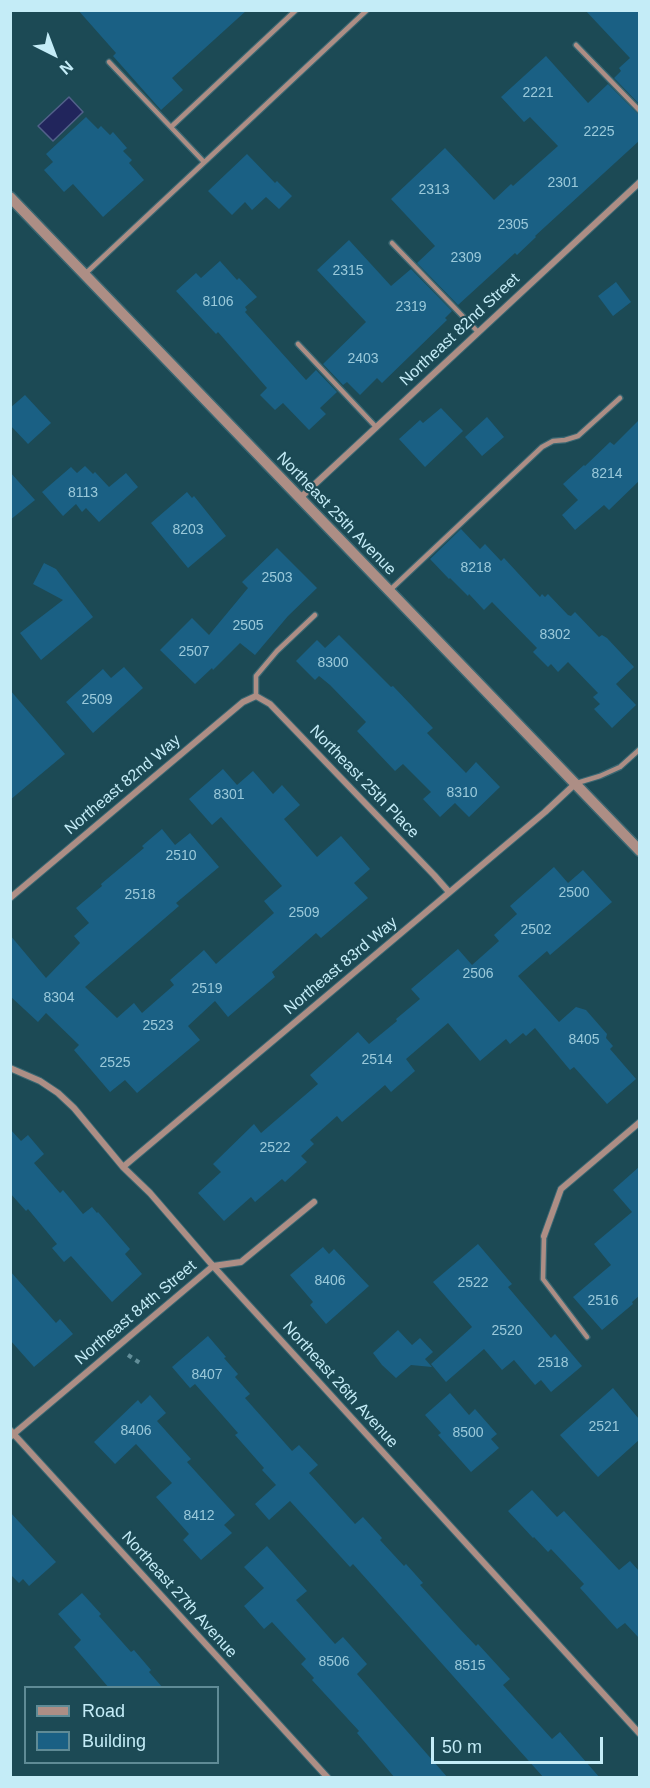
<!DOCTYPE html>
<html>
<head>
<meta charset="utf-8">
<style>
  body { margin:0 }
  #map { position:relative; width:650px; height:1788px; overflow:hidden; background:#1c4a55; font-family:Arial,sans-serif }
  canvas { display:block }
  .frame { position:absolute; inset:0; border:12px solid #c4ecf7; pointer-events:none }
  .legend { position:absolute; left:24px; top:1686px; width:195px; height:78px; box-sizing:border-box; background:#1c4a55; border:2px solid #5f8b96; margin:0; padding:8px 10px; list-style:none; font-size:18px; color:#c4ecf7 }
  .legend li { display:flex; align-items:center; gap:12px; height:30px }
  .legend b { width:30px; border:2px solid #5f8b96 }
  .north { position:absolute; left:24px; top:24px; width:60px; height:60px; -webkit-text-stroke:4px #1c4a55; paint-order:stroke; rotate:138deg; font-size:16px; font-weight:700; line-height:24px; text-align:center; color:#c4ecf7 }
  .north::after { content:''; display:block; margin:auto; width:21px; height:27px; background:#c4ecf7; clip-path:polygon(50% 0,100% 100%,50% 72%,0 100%) }
  .scale { position:absolute; left:431px; top:1737px; width:172px; height:27px; box-sizing:border-box; border:3px solid #c4ecf7; border-top:0; padding-left:8px; font-size:18px; line-height:21px; white-space:nowrap; color:#c4ecf7; -webkit-text-stroke:4px #1c4a55; paint-order:stroke }
</style>
</head>
<body>
<div id="map">
<canvas width="650" height="1788"></canvas>
<div class="frame"></div>
<ul class="legend">
<li><b style="height:8px;background:#ad8e85"></b>Road</li>
<li><b style="height:16px;background:#1a6084"></b>Building</li>
</ul>
<div class="north">N</div>
<div class="scale">50 m</div>
</div>
<script>
const c = document.querySelector('canvas').getContext('2d');
c.lineJoin = 'round';
function paint(path, color) { c.fillStyle = color; c.fill(path, 'evenodd'); }
const shape = rows => new Path2D(rows.map(r => 'M' + r).join(''));
function trace(path, color, width, dash) { c.strokeStyle = color; c.lineWidth = width; c.lineCap = dash ? 'butt' : 'round'; c.setLineDash(dash || []); c.stroke(path); }
function write(font, color, halo, rows, align = 'center') {
  c.font = font + ' Arial,sans-serif'; c.lineWidth = 4.5; c.setLineDash([]); c.textBaseline = 'middle'; c.strokeStyle = halo; c.fillStyle = color; for (const [text, x, y, turn = 0] of rows) {
    c.save(); c.translate(x, y); c.rotate((+turn || 0) * Math.PI / 180); c.textAlign = isNaN(turn) ? turn : align; if (halo) c.strokeText(text, 0, 0); c.fillText(text, 0, 0); c.restore();
  }
}
const water = shape([
  [69,97,83,112,53,141,38,126,69,97]
]);
paint(water, '#21255c');
trace(water, '#52618a', 1.5);
paint(shape([
  [78,10,247,10,172,78,183,90,161,110,113,56,116,53],
  [585,10,639,10,639,104,614,78,621,71,619,68,630,58],
  [546,56,588,103,608,84,639,115,639,141,535,236,536,237,517,255,515,253,458,305,417,263,435,246,391,199,445,148,494,200,511,184,513,186,558,146,530,117,524,122,501,97],
  [86,117,98,129,101,126,110,135,113,132,127,148,123,151,132,160,129,163,144,180,103,217,73,184,64,192,44,170,53,162,46,154],
  [247,154,275,183,277,181,292,196,279,209,266,197,252,210,245,202,232,215,208,191],
  [349,240,391,286,411,269,452,311,445,318,447,320,382,383,377,378,360,395,347,382,343,385,323,364,366,322,317,270],
  [220,261,237,280,239,278,257,297,245,307,247,310,245,312,306,380,316,370,337,392,320,408,326,414,309,430,283,403,275,410,260,395,267,388,218,332,216,334,176,291,196,273,201,278],
  [616,282,631,302,613,316,598,296],
  [25,395,51,423,28,444,10,425,10,408],
  [441,408,463,431,425,467,399,439,420,420,423,423],
  [487,417,504,437,482,456,465,437],
  [639,420,639,481,609,510,604,505,575,530,562,515,578,500,563,484,584,465,585,466,610,442,614,445],
  [85,466,93,474,95,472,109,487,126,473,138,487,99,522,86,508,82,512,76,504,63,516,42,492,71,467,77,473],
  [10,472,35,500,10,520],
  [187,492,192,498,194,496,226,536,188,568,151,523],
  [461,529,480,549,485,544,501,561,504,558,540,597,542,594,545,597,548,594,568,615,571,616,575,612,599,637,602,635,607,638,634,667,616,684,636,705,612,728,594,709,600,704,593,697,598,693,568,662,558,672,551,664,548,667,533,652,537,648,492,602,484,610,469,594,468,596,450,578,449,579,430,559],
  [277,548,317,588,288,616,255,655,240,643,213,670,212,668,195,684,160,650,192,618,209,635,248,588,242,582],
  [44,563,56,569,93,617,41,660,20,633,63,600,33,584],
  [339,635,391,687,393,686,433,728,427,733,466,773,476,762,500,787,469,817,455,803,440,817,423,799,431,792,403,764,395,771,357,731,366,722,330,685,319,676,315,680,296,661,317,640,325,648],
  [124,667,143,688,93,733,66,702,103,669,111,678],
  [10,690,65,754,10,800],
  [223,769,237,785,253,771,273,794,282,785,300,805,284,819,317,857,341,836,370,869,354,883,368,898,321,938,316,933,272,972,275,977,228,1017,215,1001,188,1026,200,1040,137,1093,125,1080,110,1092,74,1050,79,1045,46,1013,38,1022,10,996,10,935,46,978,80,943,74,936,89,923,76,908,102,886,101,884,144,848,142,846,162,829,175,845,190,833,219,867,176,903,179,906,85,987,117,1018,134,1003,142,1013,174,985,170,980,204,950,216,964,274,913,264,901,282,886,221,817,212,825,189,799],
  [554,867,568,883,583,870,612,902,550,955,547,951,518,976,559,1022,576,1007,586,1010,607,1034,606,1038,613,1046,610,1049,636,1079,607,1104,574,1067,570,1070,535,1028,526,1036,523,1033,510,1044,506,1039,480,1061,448,1023,406,1059,415,1071,391,1092,385,1085,342,1122,337,1116,310,1140,314,1144,301,1156,307,1162,285,1182,282,1179,255,1202,251,1197,224,1221,198,1193,221,1172,213,1164,254,1124,261,1133,318,1084,310,1075,358,1032,369,1044,397,1021,396,1019,420,999,411,989,458,949,472,965,499,941,494,935,517,914,510,906],
  [10,1129,21,1141,28,1135,44,1154,34,1163,60,1193,63,1190,83,1214,92,1207,97,1213,98,1212,130,1249,125,1254,142,1274,112,1302,71,1256,64,1262,52,1248,57,1244,28,1209,26,1211,10,1193],
  [639,1167,639,1296,632,1302,633,1304,602,1330,573,1297,611,1265,594,1244,632,1212,613,1190],
  [478,1244,512,1284,508,1287,551,1338,555,1334,582,1366,551,1392,541,1380,535,1385,514,1360,502,1370,484,1349,446,1382,431,1364,472,1327,433,1282],
  [323,1247,329,1254,334,1249,369,1286,326,1324,310,1305,313,1302,290,1275],
  [10,1271,56,1323,60,1319,73,1334,34,1367,10,1340],
  [398,1330,412,1345,420,1338,433,1352,425,1359,432,1367,411,1365,396,1378,382,1365,373,1353],
  [208,1336,226,1357,224,1358,238,1374,235,1377,250,1394,245,1398,292,1451,299,1445,318,1465,309,1473,355,1524,363,1517,382,1538,380,1540,404,1566,406,1564,423,1583,420,1585,459,1628,476,1646,478,1644,510,1679,503,1685,552,1739,560,1732,600,1778,544,1778,353,1564,350,1567,290,1501,269,1520,255,1504,276,1485,262,1470,264,1468,235,1435,238,1433,195,1384,190,1388,172,1367],
  [613,1388,639,1419,639,1440,598,1477,560,1435],
  [450,1393,469,1415,475,1409,497,1434,491,1439,499,1448,471,1472,438,1435,441,1433,425,1415],
  [150,1395,166,1413,157,1421,191,1459,187,1462,235,1515,224,1525,232,1533,201,1560,183,1540,189,1534,156,1497,172,1483,136,1444,115,1464,94,1442,138,1400,141,1404],
  [532,1490,557,1517,564,1511,619,1570,630,1561,639,1571,639,1638,625,1623,617,1629,580,1588,584,1584,551,1549,548,1552,534,1537,533,1538,508,1511],
  [10,1512,56,1562,29,1586,23,1579,19,1583,10,1574],
  [267,1546,307,1591,296,1600,335,1644,343,1637,367,1664,357,1674,448,1778,395,1778,357,1733,359,1731,312,1680,314,1678,301,1664,306,1659,272,1622,264,1629,244,1606,264,1588,244,1567],
  [82,1593,101,1614,99,1616,131,1652,134,1650,151,1670,149,1672,163,1688,109,1688,74,1647,81,1640,58,1614]
]), '#1a6084');
const service = shape([
  [576,45,640,111],
  [109,62,204,162],
  [171,127,296,10],
  [392,243,478,332],
  [85,274,367,10],
  [298,344,376,427],
  [389,591,542,447,553,441,565,440,578,436,620,398],
  [256,696,256,676,277,651,315,615],
  [577,783,600,776,620,767,640,749],
  [544,1236,543,1279,587,1337]
]);
const minor = shape([
  [300,498,640,182],
  [10,898,243,702,256,696,270,704,434,875,449,892],
  [10,1068,40,1081,58,1093,74,1108,123,1167,150,1193,213,1266,640,1734],
  [123,1167,545,812,575,784],
  [544,1236,561,1189,640,1122],
  [10,1430,328,1778],
  [10,1437,213,1266,241,1262,314,1202]
]);
const tertiary = shape([
  [10,197,640,851]
]);
trace(service, '#3a6772', 7);
trace(minor, '#3a6772', 8);
trace(tertiary, '#3a6772', 13);
trace(shape([
  [128,1355,143,1365]
]), '#628e99', 4, [4.5, 4.5]);
trace(service, '#ad8e85', 4.5);
trace(minor, '#ad8e85', 6);
trace(tertiary, '#ad8e85', 10);
write('14px', '#9ac9da', null, [
  ["2221",538,93],
  ["2225",599,132],
  ["2301",563,183],
  ["2313",434,190],
  ["2305",513,225],
  ["2309",466,258],
  ["2315",348,271],
  ["8106",218,302],
  ["2319",411,307],
  ["2403",363,359],
  ["8214",607,474],
  ["8113",83,493],
  ["8203",188,530],
  ["8218",476,568],
  ["2503",277,578],
  ["2505",248,626],
  ["8302",555,635],
  ["2507",194,652],
  ["8300",333,663],
  ["2509",97,700],
  ["8310",462,793],
  ["8301",229,795],
  ["2510",181,856],
  ["2500",574,893],
  ["2518",140,895],
  ["2509",304,913],
  ["2502",536,930],
  ["2506",478,974],
  ["2519",207,989],
  ["8304",59,998],
  ["2523",158,1026],
  ["8405",584,1040],
  ["2514",377,1060],
  ["2525",115,1063],
  ["2522",275,1148],
  ["8406",330,1281],
  ["2522",473,1283],
  ["2516",603,1301],
  ["2520",507,1331],
  ["2518",553,1363],
  ["8407",207,1375],
  ["2521",604,1427],
  ["8406",136,1431],
  ["8500",468,1433],
  ["8412",199,1516],
  ["8506",334,1662],
  ["8515",470,1666]
]);
write('16px', '#c4ecf7', '#1c4a55', [
  ["Northeast 82nd Street",460,330,-43],
  ["Northeast 25th Avenue",336,514,46],
  ["Northeast 25th Place",364,782,46],
  ["Northeast 82nd Way",123,785,-40],
  ["Northeast 83rd Way",341,966,-40],
  ["Northeast 84th Street",136,1313,-40],
  ["Northeast 26th Avenue",340,1385,48],
  ["Northeast 27th Avenue",179,1595,48]
]);
</script>
</body>
</html>
